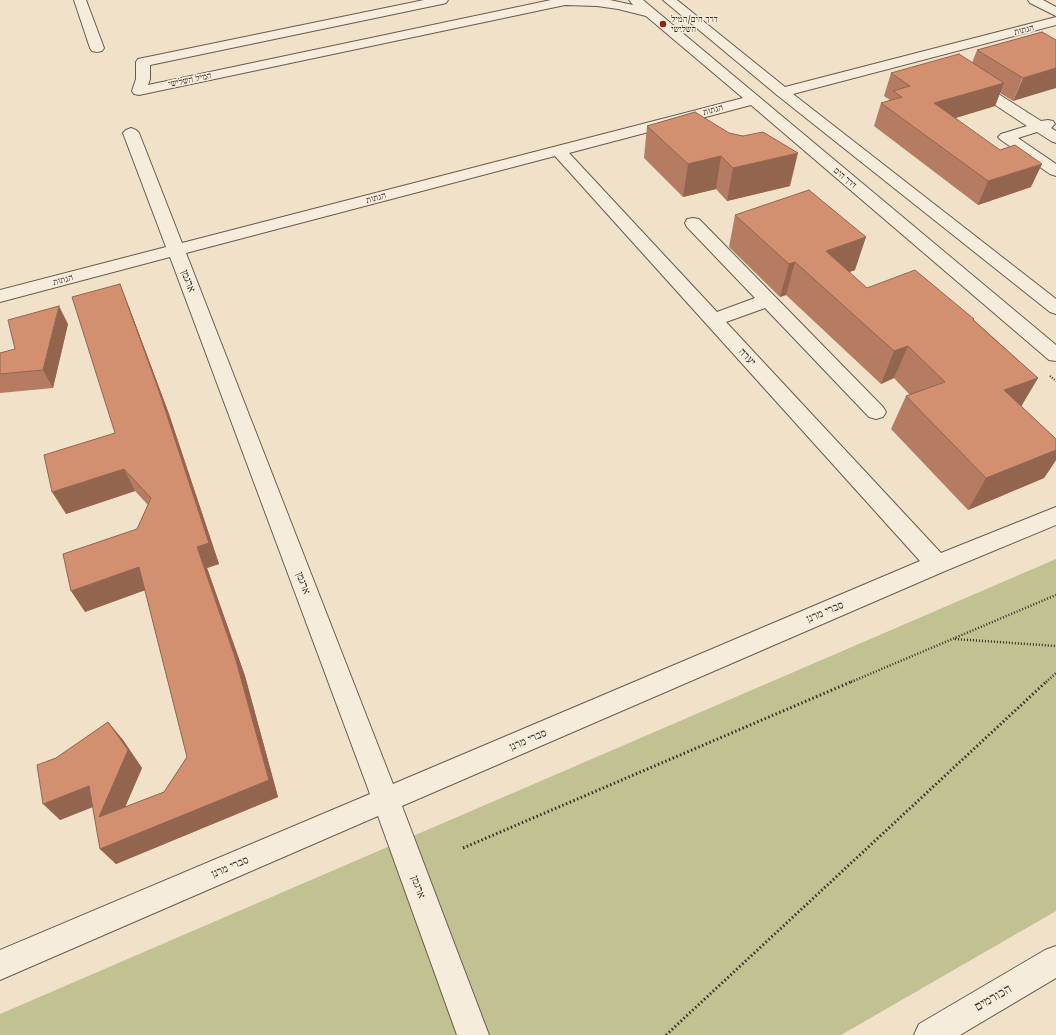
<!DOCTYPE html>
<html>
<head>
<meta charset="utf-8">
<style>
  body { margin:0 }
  canvas { display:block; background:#f0e1c8 }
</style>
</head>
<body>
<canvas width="1056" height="1035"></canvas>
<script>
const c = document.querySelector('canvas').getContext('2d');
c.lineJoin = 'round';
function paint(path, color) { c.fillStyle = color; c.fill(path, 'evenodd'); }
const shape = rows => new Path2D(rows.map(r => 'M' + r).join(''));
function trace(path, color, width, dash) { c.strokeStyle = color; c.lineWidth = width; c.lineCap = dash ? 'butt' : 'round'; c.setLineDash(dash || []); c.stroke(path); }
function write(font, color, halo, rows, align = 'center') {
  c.font = font + ' "Libre Caslon Text","Frank Ruhl Libre",serif'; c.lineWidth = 3; c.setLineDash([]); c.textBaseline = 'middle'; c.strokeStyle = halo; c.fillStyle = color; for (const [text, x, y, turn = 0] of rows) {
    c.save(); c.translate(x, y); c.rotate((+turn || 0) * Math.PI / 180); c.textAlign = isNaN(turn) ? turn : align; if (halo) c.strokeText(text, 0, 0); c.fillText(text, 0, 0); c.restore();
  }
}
paint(shape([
  [1056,559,1056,911,841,1035,0,1035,0,1014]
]), '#c1c191');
const minor = shape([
  [74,0,86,0,104,48,102,51,97,52,92,51,90,48,74,0],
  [424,0,448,0,446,3,442,4,150,65,150,79,148,85,551,0,610,0,633,5,629,0,643,0,1056,345,1056,361,1049,360,751,105,569,153,717,312,755,298,687,227,685,223,687,219,693,218,699,219,883,407,886,412,883,417,876,419,869,417,765,308,726,322,941,553,1056,507,1056,525,945,571,402,806,489,1035,457,1035,378,816,0,980,0,950,370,794,170,257,0,302,0,290,166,247,123,133,126,130,131,128,136,130,139,133,182,243,743,98,646,16,618,9,597,6,565,5,139,95,134,94,132,91,136,79,136,62,138,59,424,0],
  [555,156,920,561,393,784,186,253,555,156],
  [663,0,677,0,785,87,1056,17,1056,25,793,94,1056,299,1056,314,1050,312,777,95,663,0],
  [1028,0,1043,0,1056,7,1056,16,1030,3,1028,0],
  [973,80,978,81,1041,121,1048,120,1053,121,1055,124,1051,128,1056,131,1056,143,1051,141,1037,132,1018,138,1056,164,1056,176,1050,174,1001,140,998,137,1001,134,1027,126,968,87,966,84,968,81,973,80],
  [1056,946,1056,978,960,1035,914,1035,919,1024,1045,950,1056,946]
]);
trace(minor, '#685c50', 2);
trace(shape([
  [1050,376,1056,381]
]), '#3a3028', 2, [1, 1.5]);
trace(shape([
  [955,639,1056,646],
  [851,682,1056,595],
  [1046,682,1056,673]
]), '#3a3028', 2.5, [1, 2]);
trace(shape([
  [463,848,853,681],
  [666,1035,1047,681]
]), '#3a3028', 3, [1.5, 2.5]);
paint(minor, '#f5ecdb');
paint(shape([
  [1042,32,1013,101,1000,93,995,106,955,118,1031,187,978,205,874,126,881,103,890,100,884,96,891,73,972,63,977,50],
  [695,112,790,186,727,201,716,189,683,197,644,158,647,126],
  [735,215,855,270,849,272,867,288,974,320,1038,378,1021,406,1056,439,1056,460,1044,478,968,510,891,429,906,396,910,395,894,378,881,384,786,295,780,297,729,247],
  [129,307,169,414,219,564,207,568,245,676,278,797,116,864,100,849,93,807,60,820,56,758,108,722,123,740,142,768,125,807,164,792,187,757,145,590,85,612,137,529,148,505,135,491,66,514,115,433],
  [68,324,53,388,0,393,0,374,15,349]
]), '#b57c61');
paint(shape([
  [1056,68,1056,88,1013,101,1023,78],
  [1004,83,995,106,926,127,934,103],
  [798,153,790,186,727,201,733,168],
  [721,156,716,189,683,197,688,164],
  [1042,164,1031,187,978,205,988,181],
  [866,237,855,270,818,283,826,251],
  [795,262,786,295,780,297,789,264],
  [120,284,129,307,169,414,219,564,207,568,245,676,278,797,116,864,100,849,269,780,197,547],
  [59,306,68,324,53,388,43,370],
  [908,346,894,378,881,384,894,351],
  [1038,378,1019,410,1004,390],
  [1056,450,1056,460,1044,478,968,510,986,478],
  [124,469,135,491,66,514,52,492],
  [139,567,151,588,85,612,71,591],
  [108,722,123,740,142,768,114,833,99,817],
  [89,786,105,802,60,820,43,804]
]), '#93654f');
const building = shape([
  [1042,32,1056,40,1056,68,1023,78,977,50,1042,32],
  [959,54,1004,83,934,103,1000,150,1015,145,1042,164,988,181,881,103,902,97,893,91,910,86,891,73,959,54],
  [695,112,729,133,743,136,763,132,798,153,733,168,721,156,688,164,647,126,695,112],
  [809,190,866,237,826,251,867,288,915,270,974,319,973,320,1038,378,1004,390,1056,439,1056,450,986,478,906,396,945,382,908,346,894,351,795,262,789,264,735,215,809,190],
  [120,284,159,391,209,543,197,547,235,657,269,780,100,849,89,786,43,804,37,765,56,758,108,722,128,750,99,817,164,792,187,757,139,567,71,591,63,554,137,529,151,498,124,469,52,492,44,455,115,433,72,297,120,284],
  [59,306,43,370,0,374,0,353,15,349,8,320,59,306]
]);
paint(building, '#d29071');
trace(building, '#93654f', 1);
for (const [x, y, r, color] of [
  [663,24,4,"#8f2418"]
]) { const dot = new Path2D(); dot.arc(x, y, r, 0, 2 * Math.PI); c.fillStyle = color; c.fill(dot); trace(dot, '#f5ecdb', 1.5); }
write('9px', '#3a3028', '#f5ecdb', [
  ["דרך הים/המיל",671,19],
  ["השלישי",671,29]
], 'left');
write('9px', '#3a3028', '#f5ecdb', [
  ["הגתות",1024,30,-14],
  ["המיל השלישי",190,80,-12],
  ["הגתות",713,110,-15],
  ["דרך הים",845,178,40],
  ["הגתות",376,198,-15],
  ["הגתות",63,280,-15]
]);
write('11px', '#3a3028', '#f5ecdb', [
  ["ארגמן",188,281,69],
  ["יערה",747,357,47],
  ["ארגמן",303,583,69],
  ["סברי מרנן",825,612,-23],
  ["סברי מרנן",528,740,-23],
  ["סברי מרנן",230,867,-23],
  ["ארגמן",418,887,70]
]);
write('13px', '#3a3028', '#f5ecdb', [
  ["הכורמים",993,998,-30]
]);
</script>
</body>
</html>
